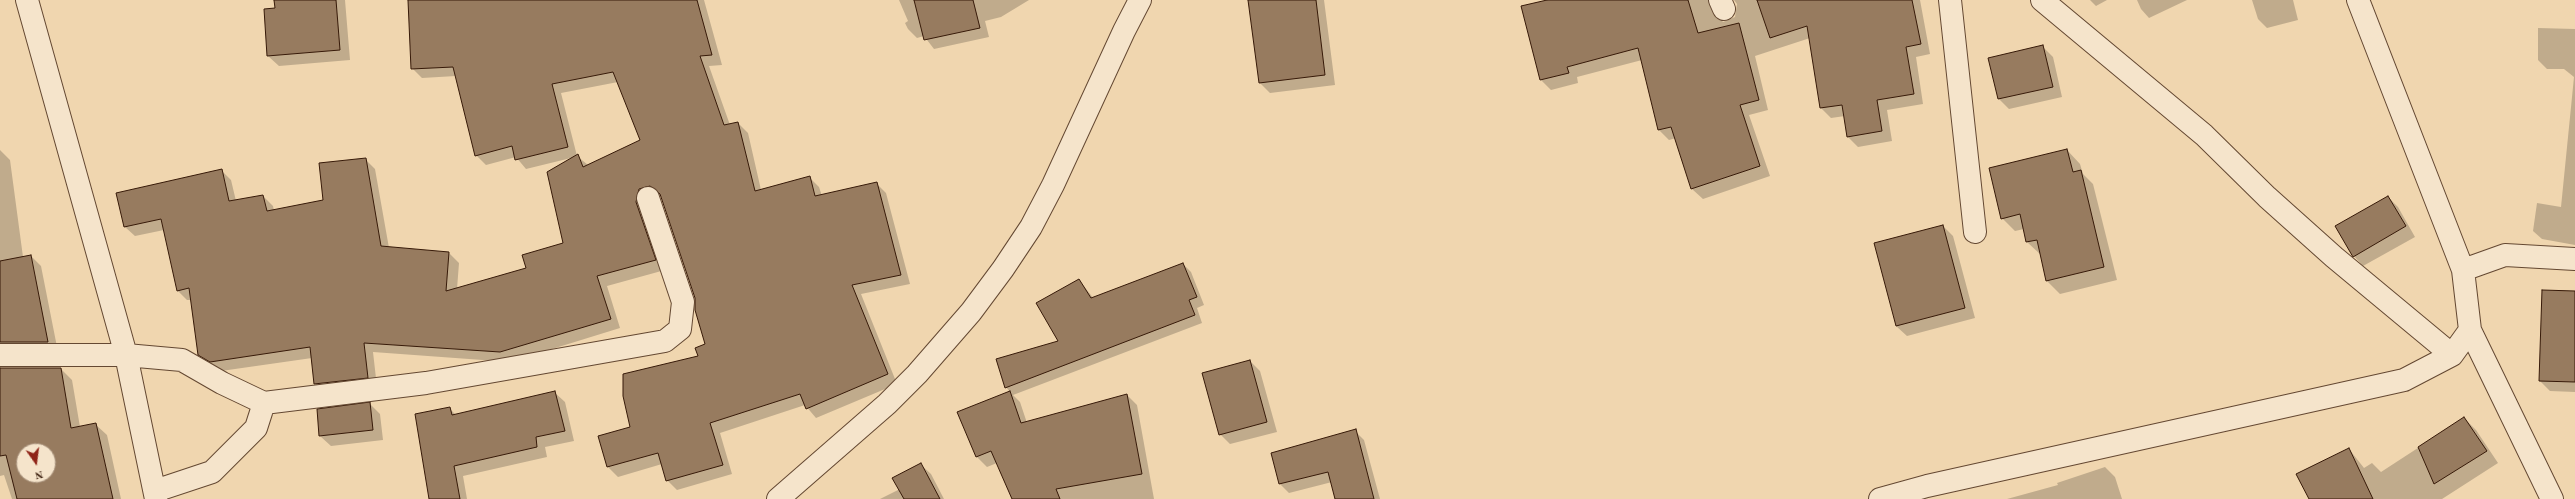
<!DOCTYPE html>
<html>
<head>
<meta charset="utf-8">
<style>
  body { margin:0 }
  #map { position:relative; width:2575px; height:499px; overflow:hidden; background:#f0d6af; font-family:"Old Standard TT",serif }
  canvas { display:block }
  .north { position:absolute; left:16px; top:443px; width:40px; height:40px; box-sizing:border-box; background:#f5e4cb; border:1px solid #a9937d; border-radius:50%; rotate:166deg; font-size:11px; font-weight:700; line-height:16px; text-align:center; color:#361908 }
  .north::after { content:''; display:block; margin:auto; width:14px; height:18px; background:#8f2418; clip-path:polygon(50% 0,100% 100%,50% 72%,0 100%) }
</style>
</head>
<body>
<div id="map">
<canvas width="2575" height="499"></canvas>
<div class="north">N</div>
</div>
<script>
const c = document.querySelector('canvas').getContext('2d');
c.lineJoin = 'round';
function paint(path, color) { c.fillStyle = color; c.fill(path, 'evenodd'); }
const shape = rows => new Path2D(rows.map(r => 'M' + r).join(''));
function trace(path, color, width, dash) { c.strokeStyle = color; c.lineWidth = width; c.lineCap = dash ? 'butt' : 'round'; c.setLineDash(dash || []); c.stroke(path); }
paint(shape([
  [275,0,345,0,350,60,279,66,268,56,276,9],
  [409,0,704,0,722,65,709,66,730,125,738,123,748,133,761,190,809,177,819,187,822,196,876,183,886,193,910,284,861,294,897,384,816,418,805,405,720,433,732,474,677,490,667,480,662,464,618,477,608,467,599,436,632,427,699,357,707,345,696,298,661,195,648,199,665,270,607,286,620,328,510,362,373,352,377,387,325,394,315,384,312,358,221,371,209,364,199,354,191,300,187,300,178,291,164,230,135,236,125,227,221,170,231,180,236,201,263,196,273,206,274,211,324,200,365,159,375,169,389,248,449,253,459,263,457,289,527,269,564,243,571,158,526,169,516,157,486,165,476,155,456,76,422,78,412,68],
  [618,82,641,141,588,165,577,156,561,93],
  [899,0,1029,0,1001,17,985,21,989,37,934,49,924,36,917,38,908,29,905,23,908,21],
  [1249,0,1324,0,1335,85,1270,93,1260,83],
  [1552,0,1726,0,1718,16,1723,22,1735,17,1737,4,1734,0,1920,0,1930,54,1916,57,1923,104,1887,110,1892,141,1858,147,1848,137,1845,116,1831,118,1821,108,1810,38,1755,56,1768,110,1749,115,1770,176,1703,199,1692,189,1676,138,1669,140,1659,130,1642,60,1577,77,1578,83,1551,90,1541,80,1523,7],
  [2090,0,2107,0,2096,6],
  [2137,0,2187,0,2149,18,2141,9],
  [2293,0,2298,20,2267,28,2258,19,2252,0],
  [2538,28,2575,29,2575,245,2542,239,2533,231,2537,203,2561,207,2574,77,2564,69,2547,69,2538,60],
  [2043,47,2053,57,2062,97,2009,109,1999,99,1989,59],
  [0,150,10,160,23,257,31,256,41,266,58,352,0,346],
  [2067,150,2080,164,2083,174,2093,184,2117,280,2060,294,2047,281,2041,255,2027,242,2024,229,2015,231,2002,218],
  [2388,197,2398,207,2415,237,2363,266,2353,255],
  [1943,226,1953,236,1975,318,1907,336,1896,326],
  [1183,264,1191,272,1204,305,1197,308,1202,323,1013,395,1020,402,1027,423,1127,395,1137,405,1154,499,1013,499,997,463,987,467,977,457,959,413,1010,392,1006,387,1060,341,1079,280,1094,299],
  [2575,292,2575,392,2550,391,2540,381],
  [1250,361,1260,371,1277,432,1230,444,1220,434],
  [60,368,72,380,80,427,95,424,107,435,121,499,12,499,4,475,0,476,0,369],
  [24,451,48,451,48,475,24,475],
  [554,392,565,402,574,441,545,447,547,457,463,476,467,499,430,499,449,408,456,415],
  [370,404,380,414,383,440,331,446,320,436],
  [2464,418,2476,430,2498,463,2442,499,2309,499,2349,449,2364,468,2372,463,2381,472],
  [1355,431,1364,440,1380,499,1336,499,1332,482,1289,493,1280,484,1272,453],
  [920,464,931,474,944,499,880,499,900,489],
  [2105,467,2115,477,2122,499,2007,499,2058,485,2057,483]
]), '#0003');
const building = shape([
  [274,0,336,0,340,50,267,56,264,9,275,8,274,0],
  [408,0,697,0,712,55,700,56,724,125,738,122,755,191,810,176,815,196,877,182,901,275,852,285,888,374,806,409,800,394,710,423,723,465,666,481,658,453,607,467,598,436,630,427,623,396,623,374,698,356,695,348,705,344,695,310,695,298,660,194,650,186,639,189,636,202,656,260,597,276,611,319,500,352,364,343,368,378,314,384,310,347,210,362,198,355,189,288,177,291,161,219,124,227,116,193,222,169,229,201,263,195,267,211,323,200,319,163,366,158,381,246,449,252,446,291,526,268,522,255,563,243,547,172,578,154,583,167,640,140,613,72,552,84,568,147,515,160,512,146,475,156,453,67,411,69,408,0],
  [914,0,973,0,980,28,924,40,914,0],
  [1248,0,1316,0,1325,75,1259,83,1248,0],
  [1547,0,1688,0,1698,33,1739,23,1759,100,1740,105,1760,166,1691,189,1671,127,1658,130,1638,48,1567,67,1569,73,1540,80,1521,6,1547,0],
  [1757,0,1912,0,1921,44,1906,47,1914,94,1877,100,1882,131,1847,137,1842,105,1820,108,1807,26,1770,38,1757,0],
  [2043,45,2053,87,1998,99,1988,58,2043,45],
  [2067,149,2073,172,2081,170,2104,267,2046,281,2037,240,2026,242,2020,214,2001,219,1989,168,2067,149],
  [2388,196,2406,226,2353,257,2335,226,2388,196],
  [1943,225,1965,308,1896,326,1874,243,1943,225],
  [31,255,48,342,0,342,0,261,31,255],
  [1183,263,1197,297,1189,300,1195,315,1005,388,996,359,1058,341,1036,303,1079,279,1091,298,1183,263],
  [2542,290,2575,291,2575,382,2539,381,2542,290],
  [1250,360,1267,422,1219,435,1202,373,1250,360],
  [0,368,61,368,71,428,96,423,113,499,17,499,6,455,0,456,0,368],
  [24,451,48,451,48,475,24,475,24,451],
  [555,391,565,431,536,437,537,447,454,466,460,499,429,499,415,414,450,407,452,415,555,391],
  [1010,391,1021,423,1127,394,1142,474,1056,489,1060,499,1012,499,991,451,976,457,957,412,1010,391],
  [370,402,373,430,319,436,317,409,370,402],
  [2464,417,2487,451,2434,484,2418,447,2464,417],
  [1356,429,1374,499,1335,499,1328,472,1279,484,1271,453,1356,429],
  [2349,448,2373,499,2309,499,2296,474,2349,448],
  [921,463,940,499,904,499,892,478,921,463]
]);
paint(building, '#977b5f');
trace(building, '#361908', 1);
const minor = shape([
  [27,0,126,355,156,499],
  [1720,0,1724,9],
  [1950,0,1975,232],
  [2042,0,2204,135,2267,197,2334,257,2452,355],
  [2358,0,2463,270,2470,330,2552,499],
  [2463,270,2505,255,2575,259],
  [0,355,126,355,182,360,222,383,264,403],
  [155,491,212,472,256,428,264,403,426,383,665,341,680,329,683,302,648,198],
  [778,499,887,404,917,374,971,312,1003,269,1031,227,1053,185,1124,31,1140,0],
  [1880,499,1927,486,2404,380,2452,355,2470,330]
]);
trace(minor, '#644832', 24);
trace(minor, '#f5e4cb', 22);
</script>
</body>
</html>
